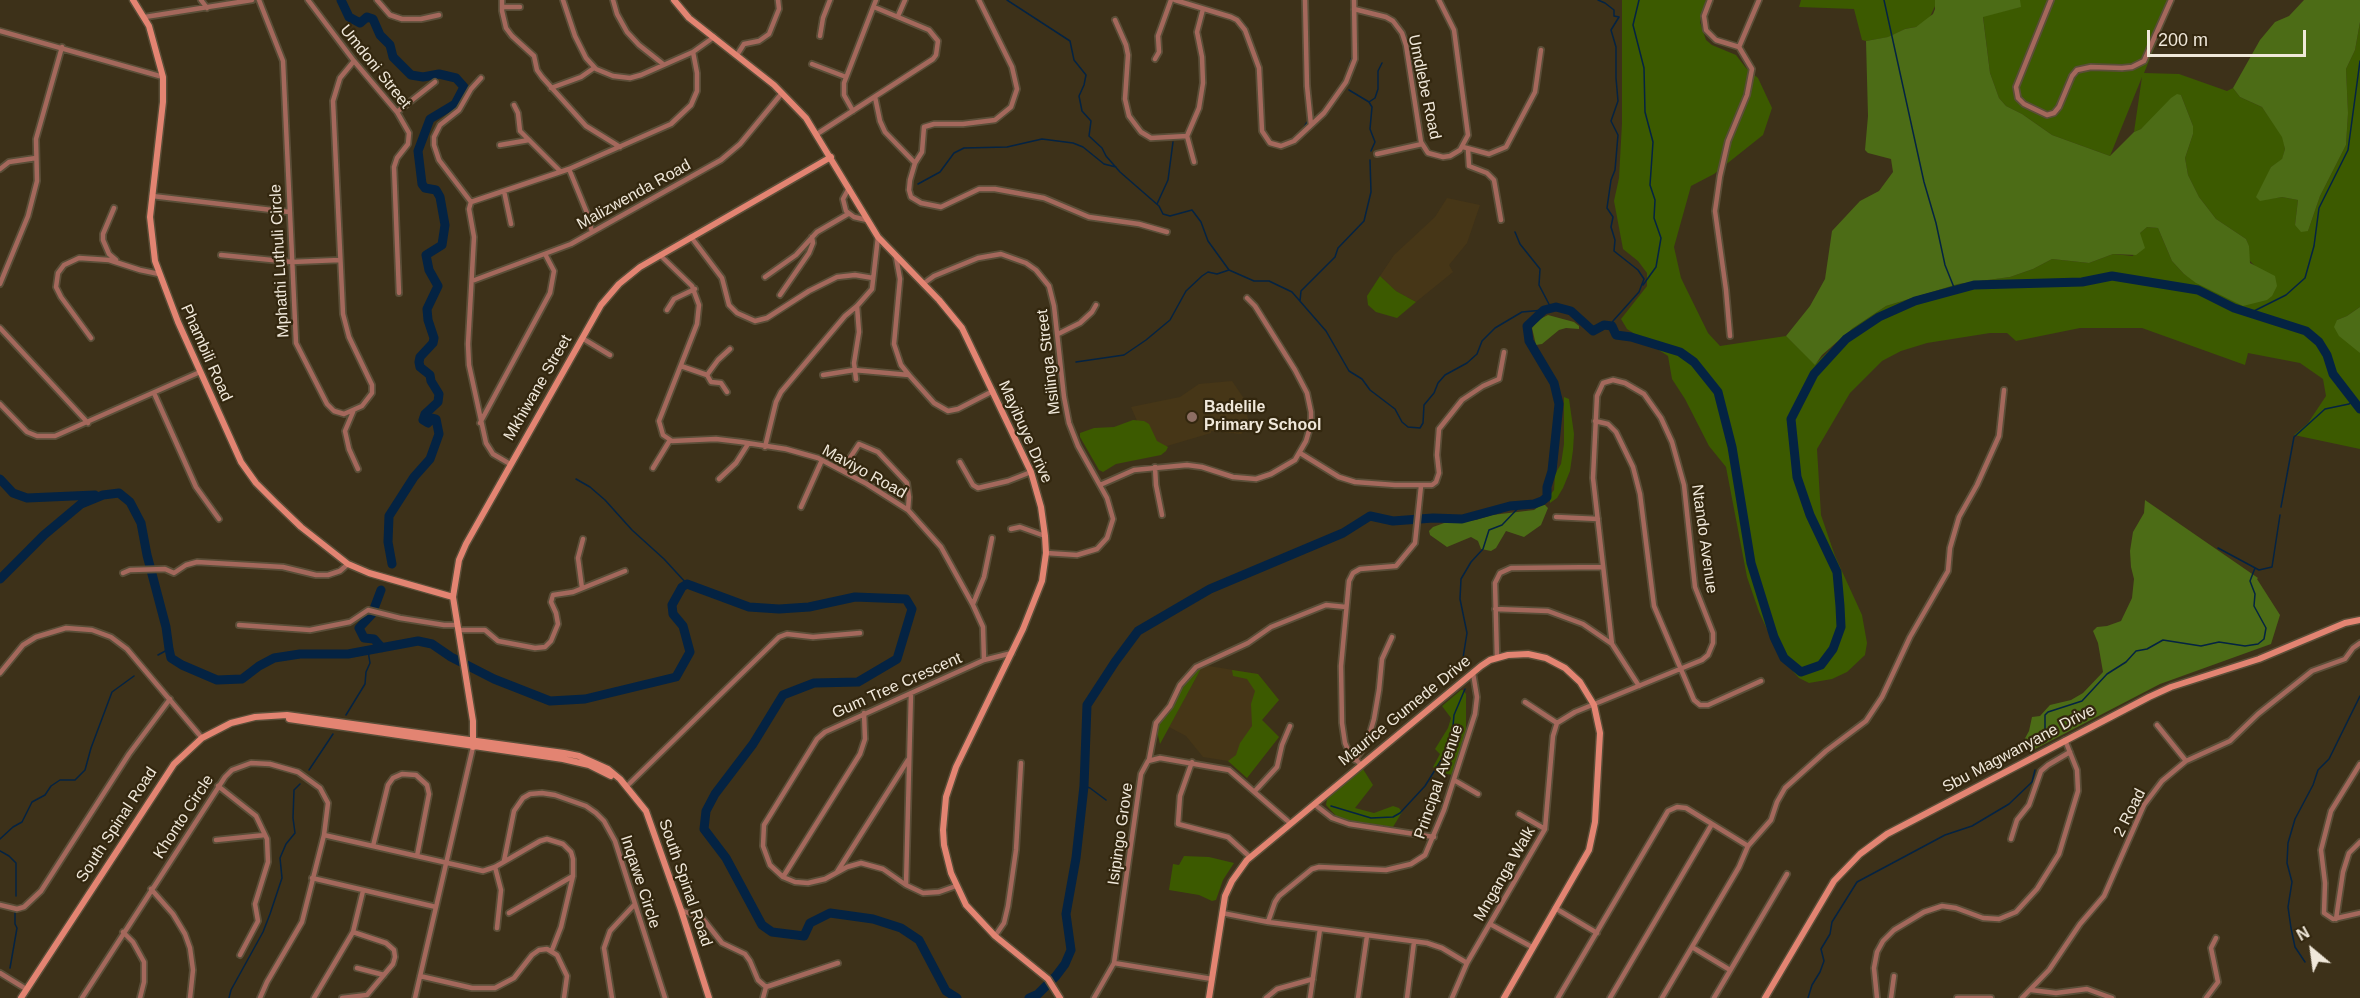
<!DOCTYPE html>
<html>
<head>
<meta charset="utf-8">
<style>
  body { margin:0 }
  #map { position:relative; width:2360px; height:998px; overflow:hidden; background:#3d3119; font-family:Arial,sans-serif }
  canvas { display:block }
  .north { position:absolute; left:2282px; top:920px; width:60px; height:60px; -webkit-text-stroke:4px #33270f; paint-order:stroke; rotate:331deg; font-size:16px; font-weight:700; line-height:24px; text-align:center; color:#f0e8da }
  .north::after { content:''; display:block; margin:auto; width:21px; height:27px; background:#f0e8da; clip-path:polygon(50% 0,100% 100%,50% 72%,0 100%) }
  .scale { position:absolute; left:2147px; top:30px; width:159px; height:27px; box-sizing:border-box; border:3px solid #f0e8da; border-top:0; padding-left:8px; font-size:18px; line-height:21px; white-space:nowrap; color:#f0e8da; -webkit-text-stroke:4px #33270f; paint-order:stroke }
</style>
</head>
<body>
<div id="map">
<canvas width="2360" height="998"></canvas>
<div class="north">N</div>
<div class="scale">200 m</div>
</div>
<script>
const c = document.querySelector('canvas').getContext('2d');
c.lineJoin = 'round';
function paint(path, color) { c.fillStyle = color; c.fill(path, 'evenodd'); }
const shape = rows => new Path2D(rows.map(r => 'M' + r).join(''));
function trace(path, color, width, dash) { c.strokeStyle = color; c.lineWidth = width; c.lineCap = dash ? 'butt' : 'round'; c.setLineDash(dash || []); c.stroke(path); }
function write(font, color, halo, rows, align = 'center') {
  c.font = font + ' Arial,sans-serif'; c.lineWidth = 4.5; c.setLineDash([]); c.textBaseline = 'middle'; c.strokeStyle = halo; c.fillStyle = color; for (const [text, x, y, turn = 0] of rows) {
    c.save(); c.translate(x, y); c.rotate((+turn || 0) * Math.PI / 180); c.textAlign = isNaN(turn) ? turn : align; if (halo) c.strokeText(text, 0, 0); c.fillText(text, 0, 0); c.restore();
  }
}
paint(shape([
  [1447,198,1480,205,1467,243,1449,265,1453,272,1416,302,1396,291,1380,276,1394,255,1435,217],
  [1232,381,1245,400,1249,428,1241,434,1211,431,1211,433,1150,451,1131,407,1180,397,1199,384],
  [1203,665,1258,674,1279,700,1262,720,1279,737,1247,778,1228,761,1203,757,1186,736,1169,727]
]), '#463617');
paint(shape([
  [1622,0,1706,0,1700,22,1706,40,1712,45,1736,55,1746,68,1758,78,1772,108,1763,135,1714,174,1691,186,1674,247,1681,278,1708,333,1720,346,1786,336,1815,364,1853,328,1886,306,1958,284,2010,277,2033,269,2052,259,2089,263,2113,254,2133,256,2140,233,2147,227,2158,228,2172,261,2184,274,2211,290,2255,266,2249,260,2249,247,2246,239,2216,219,2199,197,2188,175,2185,158,2193,134,2193,126,2181,95,2141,129,2134,132,2142,77,2110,156,2052,135,2022,114,2006,106,1999,98,1990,73,1983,16,2020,7,2020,0,2174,0,2144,73,2179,74,2227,91,2233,88,2240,97,2262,107,2283,137,2285,149,2282,160,2271,167,2260,200,2282,197,2298,200,2295,225,2308,231,2320,196,2346,145,2348,113,2346,69,2355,50,2360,22,2360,307,2347,316,2337,320,2360,353,2360,449,2294,435,2308,423,2326,396,2323,379,2300,363,2248,353,2245,365,2142,328,2080,328,2016,341,2007,333,1990,333,1927,343,1901,351,1882,361,1850,393,1817,449,1821,515,1835,556,1862,615,1867,643,1865,655,1847,672,1832,679,1809,683,1799,678,1780,657,1759,612,1747,577,1726,467,1709,446,1685,399,1672,379,1668,356,1627,329,1621,319,1647,286,1647,273,1638,261,1623,249,1614,201,1619,178,1622,123],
  [1801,0,1935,0,1936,4,1929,19,1916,27,1905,29,1889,37,1866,41,1862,40,1854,9,1799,7],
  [1380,276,1396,291,1416,302,1397,318,1376,312,1368,305,1367,296],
  [1564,397,1569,399,1574,434,1573,450,1570,471,1563,488,1557,498,1550,503,1550,495,1554,490,1555,474,1561,464,1564,444],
  [1133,420,1144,421,1149,424,1157,441,1168,447,1166,451,1161,455,1116,464,1103,472,1099,470,1080,437,1080,433,1094,428,1114,427],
  [1203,665,1160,744,1156,727,1167,714,1189,675],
  [1232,670,1258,674,1279,700,1262,720,1279,737,1247,778,1228,761,1236,755,1240,743,1252,726,1251,704,1255,691,1247,679,1233,676],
  [1461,690,1463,690,1466,694,1466,733,1452,775,1439,772,1433,767,1440,754,1435,749,1448,728,1451,718,1442,706],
  [1363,769,1373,785,1355,808,1374,813,1393,806,1399,808,1402,812,1393,827,1345,820,1336,816,1326,805,1327,799],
  [1184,856,1209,857,1234,863,1223,880,1216,900,1212,901,1199,895,1169,890,1173,864,1179,865]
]), '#3c5a00');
paint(shape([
  [1935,0,2020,0,2021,7,1983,17,1990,73,1999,98,2006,106,2022,114,2052,135,2110,156,2134,132,2141,129,2171,98,2177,94,2181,95,2193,126,2193,134,2185,158,2188,175,2199,197,2216,219,2246,239,2249,246,2250,263,2275,276,2277,286,2272,296,2267,300,2243,306,2196,283,2184,274,2172,261,2158,228,2147,227,2140,233,2145,248,2136,255,2113,254,2089,263,2052,259,2033,269,2010,277,1958,284,1886,306,1853,328,1822,355,1815,365,1786,336,1810,306,1825,279,1832,231,1860,201,1879,191,1893,172,1891,159,1868,153,1865,150,1868,116,1866,41,1888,37,1905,29,1916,27,1933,14,1935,9],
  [2304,0,2360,0,2360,22,2355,50,2346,69,2348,113,2346,145,2320,196,2308,231,2301,232,2295,225,2298,200,2282,197,2260,201,2256,197,2271,167,2282,159,2285,149,2282,137,2262,107,2240,97,2233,88,2260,40,2275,22,2289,16],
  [2360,307,2360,353,2339,336,2334,327,2337,320,2347,316],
  [1548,315,1574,322,1579,326,1579,329,1566,328,1559,330,1542,344,1536,345,1532,328,1538,320],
  [2145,500,2258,578,2257,579,2280,615,2271,644,2160,684,2033,750,2028,749,2023,742,2029,731,2032,717,2040,716,2050,705,2071,700,2083,693,2103,672,2098,643,2093,631,2097,627,2107,626,2121,621,2132,598,2134,579,2131,567,2130,551,2133,532,2144,513],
  [1541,505,1545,505,1548,508,1541,525,1524,537,1506,531,1496,548,1491,551,1481,549,1478,541,1471,537,1447,547,1430,535,1429,531,1433,527,1447,522,1476,520,1492,515,1534,510]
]), '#4c6c16');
trace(shape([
  [1007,0,1070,41,1074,60,1086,75,1084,85,1079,96,1082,111,1091,121,1089,136,1102,148,1106,156,1120,172,1159,206,1163,214,1170,216,1192,210,1201,222,1208,241,1229,270,1254,281,1269,281,1292,292,1326,331,1349,371,1362,379,1370,390,1395,409,1402,422,1408,427,1420,428,1423,423,1424,405,1434,393,1438,383,1445,375,1467,363,1477,354,1482,341,1495,328,1522,312,1544,310],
  [1598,0,1605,3,1614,10,1614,16,1619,17,1611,30,1616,47,1616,78,1618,101,1611,121,1618,135,1615,170,1611,180,1607,208,1613,217,1611,227,1615,240,1614,251,1638,270,1644,279,1639,292,1613,321,1612,326],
  [1639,0,1633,25,1644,68,1645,112,1653,142,1650,185,1655,200,1654,218,1661,238,1656,267,1643,285],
  [1884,0,1924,182,1936,223,1945,265,1955,290],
  [1235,16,1246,26,1260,63,1263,115],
  [1349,67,1351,59],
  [1349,90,1369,102,1372,107,1370,129,1375,142,1371,151],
  [1369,102,1375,98,1378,89,1378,71,1382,63],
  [1302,131,1307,122],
  [918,184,940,172,954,153,964,148,1007,147,1042,139,1073,143,1083,147,1104,164,1116,167],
  [1157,204,1168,180,1173,142],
  [1515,232,1520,244,1540,269,1539,285,1551,308],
  [1300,301,1301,291,1335,257,1338,248,1364,221,1371,192,1370,160],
  [2250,313,2286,295,2305,278,2314,246,2319,208,2348,150,2360,61],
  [1076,362,1124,355,1146,340,1170,320,1186,291,1202,276,1208,272,1217,274,1229,270],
  [576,479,590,487,605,500,632,530,664,559,687,584],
  [2281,507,2294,437,2325,409,2349,404,2353,401],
  [2218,548,2259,570,2272,567,2280,515],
  [158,655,169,649],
  [1463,668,1462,664,1467,633,1460,599,1461,579,1471,562,1483,549,1489,530,1502,525,1523,503],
  [346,715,365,684,366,672,370,663,368,651],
  [2041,743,2045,730,2045,715,2048,712,2082,701,2107,674,2126,662,2136,651,2147,649,2163,640,2201,646,2219,642,2245,646,2258,644,2264,639,2266,628,2254,606,2255,594,2250,581,2255,568],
  [309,770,333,734],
  [1084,786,1090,788,1106,800],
  [1331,806,1371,818,1393,817,1400,813,1425,786,1445,754,1452,737,1454,715,1465,689],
  [0,839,13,827,22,822,32,802,45,795,51,786,60,780,75,780,85,770,91,748,112,692,134,676],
  [0,851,9,856,16,863,16,896],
  [2305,962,2295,947,2291,928,2288,907,2292,882,2287,863,2288,843,2295,819,2313,785,2318,770,2329,759,2360,696],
  [10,968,17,928,15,924,15,912],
  [229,998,231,990,263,932,270,914,282,878,280,858,286,844,295,833,293,818,294,790,300,784],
  [1808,998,1812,985,1820,972,1824,961,1821,949,1830,934,1832,922,1857,882,1945,835,1972,826,2009,804,2032,782,2035,770]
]), '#042343', 1.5);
trace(shape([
  [341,0,349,17,360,23,367,17,373,19,380,35,390,45,393,57,411,75,423,77,439,74,456,78,464,87,455,104,430,119,418,151,422,184,425,188,436,190,440,197,445,225,442,245,426,255,429,270,438,286,427,309,428,320,434,338,433,343,420,357,419,362,420,367,430,375,431,381,439,394,438,402,425,414,423,420,428,423,432,418,436,419,439,434,430,459,414,477,389,516,388,542,392,564],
  [0,479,13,493,27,498,95,495],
  [0,579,44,535,81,504,103,495,119,493,130,502,141,523,147,555,166,627,169,649,171,658,182,665,217,680,242,679,259,666,274,658,300,654,348,654,418,641,432,644,451,657,494,679,550,701,585,699,676,677,690,652,683,626,673,614,672,605,682,587,687,584,749,607,779,609,809,607,855,597,906,599,912,609,897,659,858,682,814,683,783,695,753,744,715,794,706,811,704,829,726,858,762,925,772,932,804,936,810,923,830,913,873,919,901,928,919,940,946,991,957,998],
  [381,590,372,614,359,628,364,638,374,639,382,648],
  [1029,998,1038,994,1056,976,1065,964,1071,950,1066,914,1076,858,1084,786,1087,705,1115,662,1138,631,1210,589,1343,533,1370,516,1393,521,1433,518,1462,519,1510,506,1534,504,1542,501,1547,497,1547,487,1552,471,1559,404,1554,383,1529,341,1527,326,1544,310,1556,307,1571,311,1593,331,1604,325,1612,326,1616,335,1631,337,1680,352,1694,362,1718,392,1732,447,1751,563,1774,637,1784,658,1801,672,1821,665,1833,649,1841,627,1840,606,1837,572,1810,515,1797,477,1791,419,1814,374,1846,339,1879,317,1915,301,1974,285,2082,282,2112,276,2198,290,2234,308,2306,331,2319,342,2327,355,2333,374,2360,409]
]), '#042343', 9);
const street = shape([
  [201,0,207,8],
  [259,0,283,61,296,343,327,404,334,411,344,414,362,406,372,393,372,385,349,337,343,314,333,101,340,78,354,61],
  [308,0,354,61,397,112,409,133,408,144,397,158,394,167,399,293],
  [377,0,390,15,402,19,421,19,439,15],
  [502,0,502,11,506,28,512,36,534,56,537,70,542,77,586,126,620,147],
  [563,0,575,36,586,58,596,69,613,76,630,78,641,75,693,52,714,37],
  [613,0,617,14,627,32,639,45,663,64],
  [979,0,1012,67,1017,89,1011,107,995,120,963,124,934,124,924,127,922,152,915,163,910,180,909,190,911,197,921,203,941,207,979,189,995,189,1044,198,1089,217,1139,224,1167,232],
  [1175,0,1231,17,1237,20,1245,30,1259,68,1262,131,1270,143,1281,146,1294,141,1324,113,1346,82,1355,59,1354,0],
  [1305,0,1307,86,1311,125],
  [1710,0,1704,16,1706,30,1716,40,1739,47,1752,69,1747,95,1728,141,1720,176,1715,211,1726,290,1730,336],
  [2051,0,2016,87,2018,98,2024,104,2047,115,2054,113,2059,107,2072,76,2077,70,2091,67,2122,68,2132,67,2144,61,2171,0],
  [502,7,520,7],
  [1354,9,1386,17,1393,21,1402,33,1406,45,1421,142,1428,153,1443,157,1450,156,1460,150,1468,135,1454,30,1439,0],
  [898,16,905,0],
  [145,17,252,0],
  [1115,20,1126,45,1128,55,1125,99,1129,116,1141,132,1151,138,1187,136,1194,162],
  [0,31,163,77],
  [820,36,823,18,830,0],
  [1739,47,1759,0],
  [737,55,744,44,759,41,769,34,779,9,778,0],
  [1155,59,1159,52,1158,36,1171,0],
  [812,64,846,77],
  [551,88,581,77,594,68],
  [875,97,880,121,885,132,915,163],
  [514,105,518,113,520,131,560,171],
  [853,111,844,95,844,83,876,0],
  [397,112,435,82],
  [817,134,933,59,936,55,938,41,929,30,874,7],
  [1187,136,1199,108,1203,83,1202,57,1197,32,1203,9],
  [500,145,529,140],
  [1463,147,1489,154,1506,147,1535,92,1541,50],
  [1468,149,1469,166,1487,173,1494,180,1501,220],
  [1377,154,1422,144],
  [0,169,9,162,36,158],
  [569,169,587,213,592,232],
  [849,188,843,199,846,211,854,217,867,220],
  [504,191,511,224],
  [152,196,289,212],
  [471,202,569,169,671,124,691,105,697,91,697,73,693,52],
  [471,202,469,209,474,237,468,344,469,365,486,443,493,454,510,464],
  [471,202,439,160,434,145,434,137,440,125,459,110,471,89,481,78],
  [114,208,103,234,103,240,109,254,116,260],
  [691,237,722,278,729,305,737,313,755,321,767,318,809,291,837,277,855,275,873,278],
  [221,255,292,262,340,260],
  [660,255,692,286,699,305,697,324,659,421,663,435,672,441,716,439,741,442,786,449,818,458,867,484,908,510,941,547,973,605,983,627,984,660],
  [896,257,900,279,894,344,901,365,909,375,934,403,948,411,958,409,993,391],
  [765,277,796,255,817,232,848,214],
  [472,281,571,244,721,160,740,144,782,93],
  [0,284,28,216,37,181,36,139,62,47],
  [923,284,934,276,978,258,1001,254,1026,263,1036,270,1049,286,1054,306,1064,397,1069,423,1078,446,1107,498,1113,519,1107,538,1097,549,1077,555,1046,553],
  [780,295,809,253,813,243,812,237],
  [667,310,674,299,695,289],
  [0,328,88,423],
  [1058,334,1080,323,1092,312,1096,305],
  [91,338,61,297,56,287,58,273,64,265,79,258,109,260,140,270,159,274],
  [582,338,610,355],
  [681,366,707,375,711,382,721,383,727,392],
  [707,375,718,360,730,349],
  [823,375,854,370,909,375],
  [856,379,854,363,859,332,857,306],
  [154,393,196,487,219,519],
  [0,404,27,432,37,436,55,436,200,372],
  [353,412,345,431,349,449,358,469],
  [1595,421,1608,424,1616,432,1633,467,1640,494,1654,606,1694,700,1700,705,1708,705,1761,681],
  [480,423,550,293,554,271,545,254],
  [765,447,776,402,781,392,845,316,857,306,872,289,878,237],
  [1300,453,1339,477,1355,482,1395,485,1432,485,1436,482,1439,473,1437,455,1439,429,1462,400,1483,386,1499,379,1504,352],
  [960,462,973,485,978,488,1008,481,1031,472],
  [1155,467,1156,485,1162,515],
  [653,468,670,440],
  [842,470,859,444,878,452,907,483,909,497,908,510],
  [719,479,736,463,748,444],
  [1100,485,1134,470,1187,465,1202,467,1233,477,1256,479,1271,474,1295,460,1306,441,1311,424,1311,412,1307,393,1295,370,1255,306,1247,298],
  [801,507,822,460],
  [1556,517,1598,519],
  [1011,529,1020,527,1045,536],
  [123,573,130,570,165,569,174,573,186,565,197,562,283,567,316,575,328,575,340,571,348,564],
  [582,588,578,558,583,539],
  [973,604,984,577,992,538],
  [1495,609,1548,611,1583,624,1612,644,1639,686],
  [239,625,310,630,350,622,368,610,400,618,444,625,457,625],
  [458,630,485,630,498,641,535,648,545,647,551,641,558,624,556,613,551,602,553,595,573,592,625,571],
  [1497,658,1495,583,1500,573,1511,568,1603,567],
  [0,673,23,645,36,637,66,628,92,630,111,637,127,649,202,738],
  [1525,702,1557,723],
  [2157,725,2186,761],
  [1149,760,1156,723,1170,706,1180,685,1196,667,1248,643,1271,627,1326,605,1346,607],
  [1355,760,1367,743,1374,719,1379,690,1382,659,1392,637],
  [1192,762,1180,796,1178,824,1228,837,1250,857],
  [2360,764,2331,811,2321,850,2325,883,2324,913,2333,919,2360,913],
  [1361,765,1349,752,1345,743,1342,723,1341,666,1349,581,1353,573,1360,569,1396,566,1415,543,1421,486],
  [1454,780,1478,794],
  [218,786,256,816,267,839,268,862,255,904,258,921,240,955],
  [627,786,779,637,787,634,813,637,860,633],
  [1255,791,1277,767,1282,745,1290,726],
  [1314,804,1332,818,1349,824,1434,837],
  [1519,814,1545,829],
  [324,835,483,871,495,867,540,841,547,839,563,844,571,852,573,859,573,876,561,927,552,950],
  [2011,839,2017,820,2029,805,2041,771,2048,765,2070,752],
  [216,840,265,835],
  [373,846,388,785,393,778,402,774,416,775,427,785,429,794,417,856],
  [504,861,514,811,523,798,530,794,542,793,555,795,586,806,596,813,604,821,615,841,665,998],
  [495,867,501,890,497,928],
  [837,872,908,760],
  [783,877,860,754,865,739,864,713],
  [312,878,436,907],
  [906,885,911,693],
  [956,886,939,892,923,893,906,885,883,869,861,863,847,867,825,879,808,883,795,882,783,877,770,865,763,846,764,825,817,739,825,732,984,660,1012,653],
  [151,889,173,914,185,934,190,948,193,970,190,998],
  [0,905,17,909,24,907,41,891,129,754,170,699],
  [1555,908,1597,933],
  [681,910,703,919,722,943,745,954,750,961,758,980,766,987],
  [509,913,573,876],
  [1222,913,1268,922,1427,943,1442,948,1467,963],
  [2336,919,2343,872,2349,853,2360,842],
  [1268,922,1275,902,1279,896,1312,869,1319,867,1386,870,1411,864,1425,855,1444,810,1475,714,1477,697,1473,673],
  [1490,924,1532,947],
  [123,932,133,942,144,962,144,982,140,998],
  [995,936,1004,923,1008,906,1016,850,1021,763],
  [1692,947,1730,970],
  [1114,963,1212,979],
  [357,968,384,975],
  [0,973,26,989],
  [420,976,472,988,495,988,514,978,532,955,539,950,547,949,557,955,567,976,564,998],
  [2031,990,2056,993,2087,989,2112,998],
  [82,998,225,777,232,770,251,763,270,764,298,772,320,788,328,803,324,835,302,922,267,982,260,998],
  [314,998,353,932,363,891],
  [342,998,367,995,393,964,395,957,394,950,386,943,353,932],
  [415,998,473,747],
  [612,998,604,948,610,931,635,904],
  [763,998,766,987,838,963],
  [1094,998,1114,963,1141,774,1148,761,1160,758,1229,770,1290,823],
  [1266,998,1277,989,1313,979],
  [1310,998,1320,929],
  [1358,998,1367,936],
  [1407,998,1414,942],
  [1452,998,1467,963,1545,829,1553,736,1557,723,1575,712,1702,660,1708,655,1713,643,1713,633,1695,587,1684,485,1672,442,1661,418,1644,394,1625,383,1613,380,1603,383,1597,396,1593,478,1612,644],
  [1558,998,1668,811,1677,807,1686,808,1748,846],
  [1610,998,1712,824],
  [1662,998,1739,867,1748,846,1771,820,1777,802,1785,788,1826,751,1866,721,1882,697,1910,637,1948,571,1950,548,1959,517,1977,485,1999,436,2004,390],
  [1714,998,1787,874],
  [1877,998,1874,968,1877,952,1883,941,1894,930,1924,912,1942,906,1956,908,1983,918,1999,919,2016,912,2037,889,2059,854,2078,791,2077,770,2065,740],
  [1891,998,1894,976],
  [1957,998,1991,998],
  [2022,998,2049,970,2080,924,2104,896,2144,805,2162,781,2186,761,2230,741,2258,714,2312,671,2345,659,2353,648,2360,643],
  [2206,998,2218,982,2211,948,2216,938]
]);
const secondary = shape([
  [133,0,149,26,163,77,163,102,150,217,155,261,178,322,241,462,256,483,276,503,301,527,348,564,369,573,453,597],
  [674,0,689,18,774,85,806,118,878,237,939,300,962,328,1031,472,1041,507,1045,536,1046,553,1042,581,1023,629,956,767,946,797,943,830,944,845,951,873,966,905,995,936,1048,979,1060,998],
  [289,719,563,759,589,765,611,776],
  [473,747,473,721,453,597,459,560,466,544,601,305,619,284,640,267,831,157],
  [21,998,174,764,202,738,231,723,255,717,287,715,564,753,579,756,608,769,620,779,646,811,681,910,709,998],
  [1209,998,1225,896,1232,881,1247,860,1481,666,1490,660,1508,655,1528,654,1546,658,1565,668,1580,682,1594,705,1600,733,1595,822,1589,850,1504,998],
  [1765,998,1834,881,1860,854,1887,834,2149,697,2171,687,2259,659,2345,623,2360,620]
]);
trace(street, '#5a4e38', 8);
trace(secondary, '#5a4e38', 9);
trace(street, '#a4685c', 4.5);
trace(secondary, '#e38472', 6);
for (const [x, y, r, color] of [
  [1192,417,6,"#8d6e63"]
]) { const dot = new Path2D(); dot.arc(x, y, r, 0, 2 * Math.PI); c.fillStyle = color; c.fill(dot); trace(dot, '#33270f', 2); }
write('16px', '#f0e8da', '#33270f', [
  ["Umdoni Street",375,67,51],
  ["Umdlebe Road",1424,87,78],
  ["Malizwenda Road",634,195,-29],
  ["Mphathi Luthuli Circle",280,261,-93],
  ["Phambili Road",206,353,66],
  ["Msilinga Street",1049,362,-97],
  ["Mkhiwane Street",538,388,-60],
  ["Mayibuye Drive",1025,432,66],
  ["Maviyo Road",864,472,29],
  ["Ntando Avenue",1704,539,82],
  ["Gum Tree Crescent",897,686,-24],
  ["Maurice Gumede Drive",1405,711,-39],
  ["Sbu Magwanyane Drive",2019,749,-28],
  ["Principal Avenue",1439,782,-71],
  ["2 Road",2130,813,-63],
  ["Khonto Circle",184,817,-57],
  ["South Spinal Road",117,825,-57],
  ["Isipingo Grove",1121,834,-82],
  ["Mnganga Walk",1505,874,-60],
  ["Inqawe Circle",640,882,72],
  ["South Spinal Road",685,883,71]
]);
write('bold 16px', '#f0e8da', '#33270f', [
  ["Badelile",1204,408],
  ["Primary School",1204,426]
], 'left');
</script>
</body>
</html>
